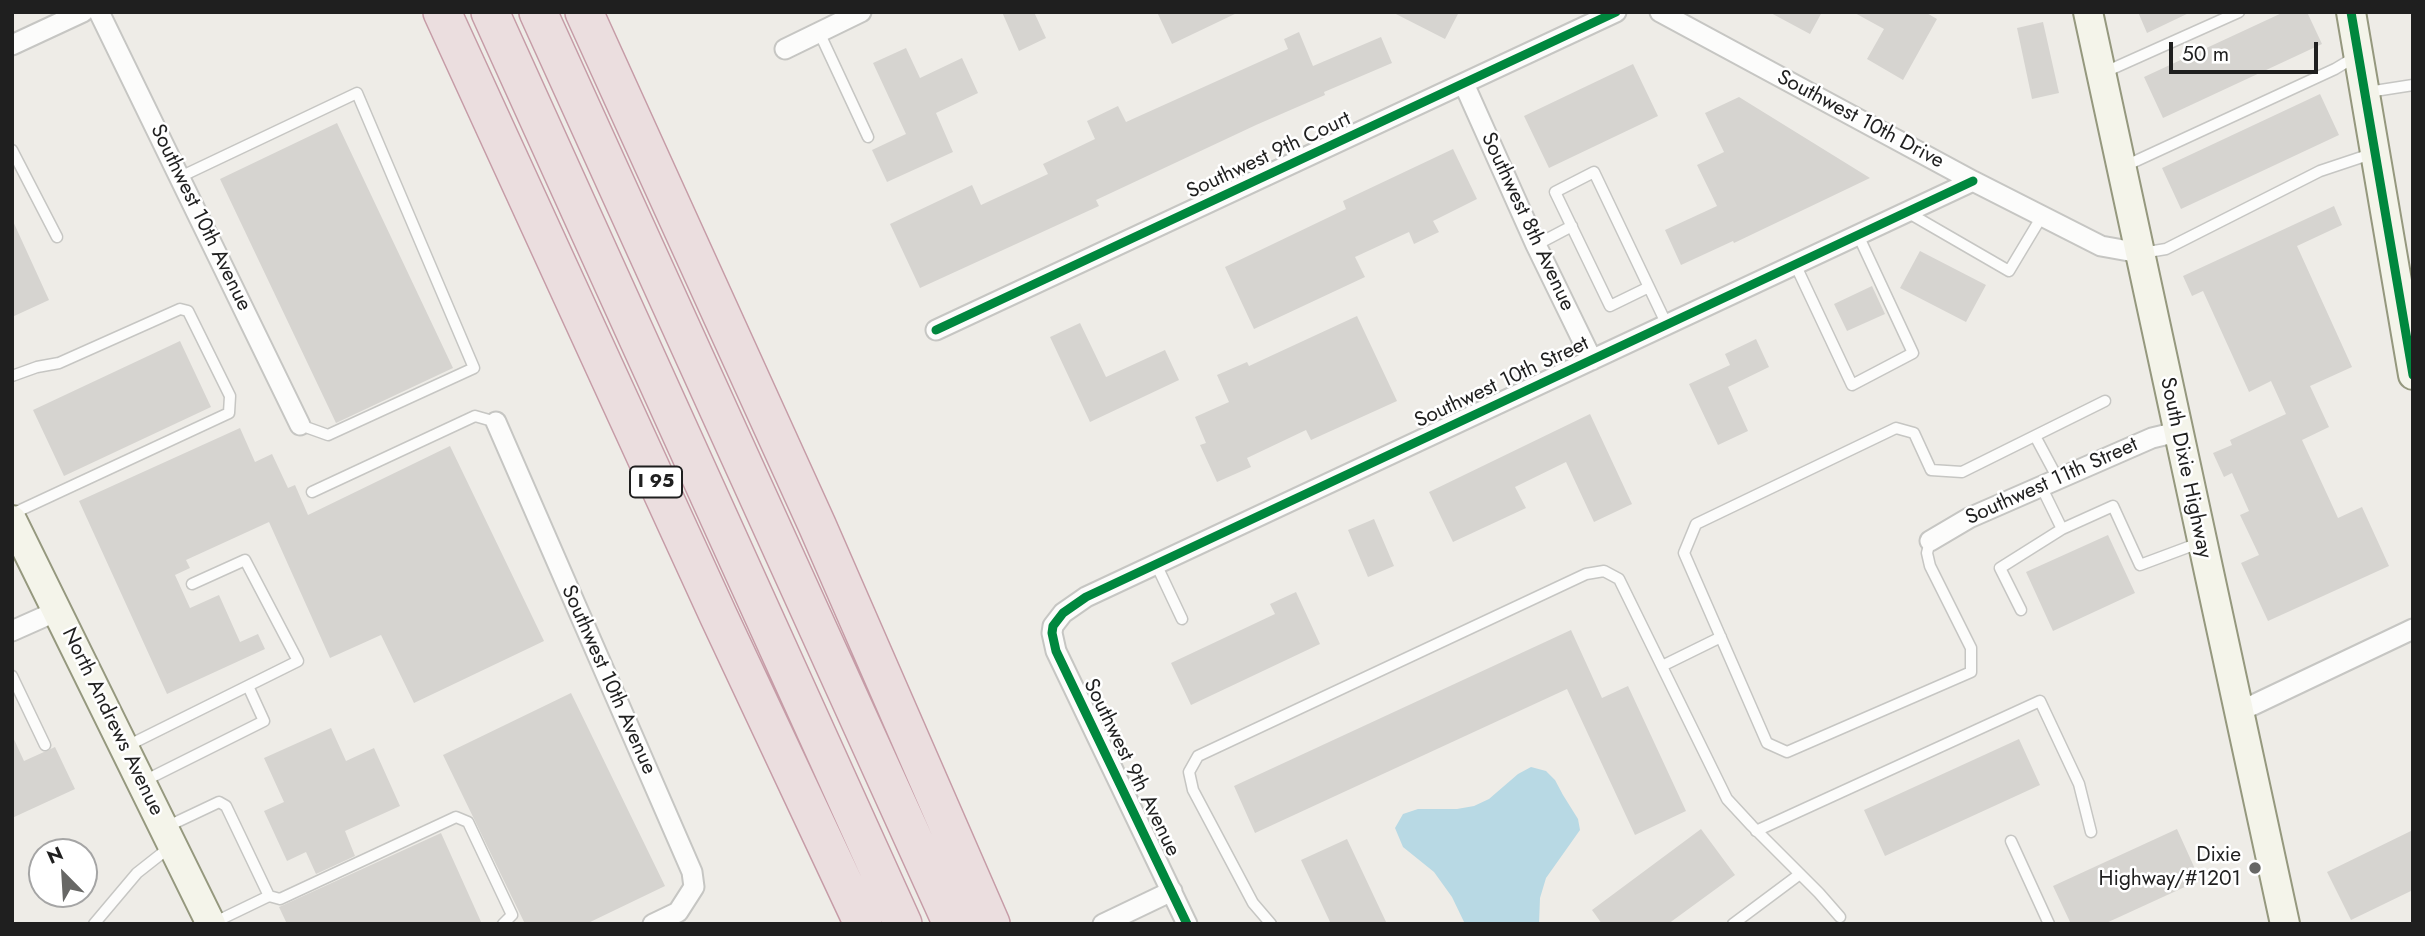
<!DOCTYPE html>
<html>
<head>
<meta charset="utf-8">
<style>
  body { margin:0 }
  #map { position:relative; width:2425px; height:936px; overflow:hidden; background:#eeece7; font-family:Jost,sans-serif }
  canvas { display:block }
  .frame { position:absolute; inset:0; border:14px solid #1f1f1f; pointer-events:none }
  .north { position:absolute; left:28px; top:838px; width:70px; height:70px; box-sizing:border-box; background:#fff; border:2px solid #a5a5a5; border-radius:50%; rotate:336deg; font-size:19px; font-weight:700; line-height:28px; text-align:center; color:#1f1f1f }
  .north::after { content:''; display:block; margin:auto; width:24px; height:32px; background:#676765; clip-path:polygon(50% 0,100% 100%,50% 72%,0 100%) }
  .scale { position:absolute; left:2169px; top:42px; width:149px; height:32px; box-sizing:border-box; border:4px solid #1f1f1f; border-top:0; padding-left:9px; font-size:21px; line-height:24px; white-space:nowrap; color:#1f1f1f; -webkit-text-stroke:5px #fff; paint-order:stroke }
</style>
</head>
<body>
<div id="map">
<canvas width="2425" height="936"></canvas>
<div class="frame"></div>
<div class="north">N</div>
<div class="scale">50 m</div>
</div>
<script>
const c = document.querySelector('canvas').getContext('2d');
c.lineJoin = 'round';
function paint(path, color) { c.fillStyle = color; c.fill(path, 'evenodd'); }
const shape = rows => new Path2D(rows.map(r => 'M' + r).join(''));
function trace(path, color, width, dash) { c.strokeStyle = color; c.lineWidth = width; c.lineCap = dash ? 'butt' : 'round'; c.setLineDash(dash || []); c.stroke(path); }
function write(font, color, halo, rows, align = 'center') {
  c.font = font + ' Jost,sans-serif'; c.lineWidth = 5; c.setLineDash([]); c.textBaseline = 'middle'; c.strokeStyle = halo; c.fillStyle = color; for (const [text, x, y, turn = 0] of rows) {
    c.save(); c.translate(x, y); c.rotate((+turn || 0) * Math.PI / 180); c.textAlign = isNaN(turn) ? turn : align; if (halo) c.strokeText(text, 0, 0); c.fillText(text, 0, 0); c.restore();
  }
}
paint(shape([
  [1531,767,1546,771,1555,780,1563,795,1578,819,1580,830,1546,878,1540,898,1539,924,1465,924,1452,897,1434,872,1403,847,1395,828,1403,814,1418,809,1457,809,1474,806,1489,799,1518,774]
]), '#b8d9e4');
paint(shape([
  [1002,12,1034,12,1046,38,1019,51],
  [1157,12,1239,12,1172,44],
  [1392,12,1459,12,1445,39],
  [1769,12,1822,12,1810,34],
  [1853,12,1925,12,1937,19,1903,80,1867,59,1884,29],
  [2138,12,2191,12,2147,33],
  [2284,12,2307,12,2322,44,2163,118,2144,77],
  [2043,22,2059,93,2032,99,2017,28],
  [1299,32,1313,66,1381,37,1392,63,1324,92,1325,95,1256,125,1096,200,1099,206,920,288,890,224,972,185,981,205,1048,174,1043,164,1095,139,1087,121,1118,106,1126,122,1288,49,1284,39],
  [906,48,920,78,962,58,978,93,936,113,953,152,887,182,872,150,906,134,873,63],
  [1633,64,1658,116,1549,168,1524,116],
  [2320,94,2339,135,2181,209,2162,168],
  [1739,97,1870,178,1734,243,1733,241,1681,265,1665,230,1717,206,1697,165,1724,152,1705,113],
  [337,123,453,368,336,423,220,179],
  [1453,149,1477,199,1433,221,1439,232,1414,244,1409,232,1355,257,1365,277,1254,329,1225,267,1346,209,1343,201],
  [2334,206,2342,225,2297,246,2352,367,2310,386,2329,427,2302,440,2338,518,2362,507,2389,566,2268,621,2241,563,2259,555,2240,515,2249,511,2232,473,2224,477,2213,453,2232,445,2230,440,2286,414,2271,381,2249,392,2203,291,2192,296,2183,276],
  [12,219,49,300,12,317],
  [1920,251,1986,285,1966,322,1900,288],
  [1872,286,1885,314,1847,331,1834,304],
  [1357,316,1397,401,1311,440,1306,430,1247,458,1251,467,1217,482,1200,445,1206,443,1195,417,1229,402,1217,375,1247,362,1249,366],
  [1080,323,1106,377,1165,350,1179,380,1090,422,1050,337],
  [1756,339,1769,367,1728,387,1748,431,1718,445,1689,384,1730,365,1725,354],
  [180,341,211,407,64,476,33,410],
  [1590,414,1632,504,1594,522,1566,462,1515,487,1526,508,1453,542,1429,492],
  [240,428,255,462,272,454,288,488,295,485,308,515,450,446,544,641,414,703,381,635,330,658,269,522,186,560,190,568,175,575,190,608,219,595,240,642,258,634,265,649,167,694,79,501],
  [1374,519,1394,566,1368,577,1348,530],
  [2108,535,2135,593,2053,631,2026,572],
  [1296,592,1320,644,1191,705,1171,663,1275,614,1270,604],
  [1571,630,1602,698,1628,686,1686,811,1635,835,1567,689,1255,833,1234,786],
  [571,693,665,886,586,924,525,924,443,755],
  [331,728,346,761,374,748,400,806,345,831,355,856,316,874,306,852,287,861,264,811,284,802,264,758],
  [12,735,24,761,55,747,75,789,12,818],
  [2019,739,2040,785,1885,856,1864,810],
  [1701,829,1735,875,1668,924,1602,924,1592,910],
  [2177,829,2200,880,2104,924,2071,924,2053,886],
  [2413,830,2413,890,2351,920,2327,872],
  [441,833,482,924,287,924,279,907],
  [1347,839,1387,924,1331,924,1301,860]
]), '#d6d4d0');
const lane = shape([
  [819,32,868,137],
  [2105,72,2239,12],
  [2368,92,2413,85],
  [12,150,57,237],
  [2125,166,2335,69,2355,57],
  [180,177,357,93,474,368,328,435,300,425],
  [1907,212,2009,271,2042,216],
  [1536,245,1572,226],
  [2142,253,2166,249,2320,171,2374,153],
  [1795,264,1852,385,1913,353,1858,235],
  [1649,287,1610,306,1555,192,1594,172,1667,325],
  [12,376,37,367,59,363,180,309,188,311,230,396,229,413,12,514],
  [2035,436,2058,479],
  [312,492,475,416,496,422],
  [2062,529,2113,506,2140,565,2199,543],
  [1930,541,1927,553,1930,566,1971,648,1971,672,1787,752,1767,743,1684,553,1696,524,1896,428,1914,433,1931,470,1962,472,2105,401],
  [1156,564,1182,619],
  [2021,610,2000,568,2062,529,2041,486],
  [1662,666,1721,637],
  [12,676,45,745],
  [125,747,298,661,245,560,192,584],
  [142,782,264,721,248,686],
  [164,828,219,802,226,806,269,896,213,923],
  [1756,831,2040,701,2079,784,2091,832],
  [2011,841,2049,924],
  [269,896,280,899,456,817,468,822,512,915,503,924],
  [94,924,137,873,170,847],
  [1271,924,1253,903,1193,790,1189,772,1198,756,1586,574,1604,571,1619,579,1727,799,1752,826,1819,893,1840,917],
  [1733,924,1800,874]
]);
const street = shape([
  [99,12,300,425],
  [1660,12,1973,181,2101,246,2140,253],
  [12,45,83,12],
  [785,49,861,12],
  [1464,84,1536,245,1592,360],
  [936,330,1616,12],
  [496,422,692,872,694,887,678,912,653,924],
  [1930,541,1969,518,2152,438,2177,432],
  [12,631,57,611],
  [2237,710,2251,706,2413,629],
  [1103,924,1172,891],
  [1187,924,1056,651,1052,633,1053,626,1063,613,1086,597,1973,181]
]);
const secondary = shape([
  [2088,12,2285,924],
  [2351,12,2413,375],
  [12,520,211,924]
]);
const highway = shape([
  [442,12,719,617,863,924],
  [490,12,903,924],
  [538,12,952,924],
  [584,12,817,525,991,924]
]);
trace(lane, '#c6c6c3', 13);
trace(street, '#c6c6c3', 23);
trace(secondary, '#95987e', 32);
trace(highway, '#c69ca7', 40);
trace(lane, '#fcfcfb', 10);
trace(street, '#fcfcfb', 19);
trace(secondary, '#f4f4ea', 28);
trace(highway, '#ebdedf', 37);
trace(shape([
  [2351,12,2413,375],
  [936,330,1616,12],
  [1187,924,1056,651,1052,633,1053,626,1063,613,1086,597,1973,181]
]), '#00873e', 9);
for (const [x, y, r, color] of [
  [2255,868,7,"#676765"]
]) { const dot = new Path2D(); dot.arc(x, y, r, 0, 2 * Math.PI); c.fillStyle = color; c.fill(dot); trace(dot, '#fff', 2.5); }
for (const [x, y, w] of [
  [656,482,52]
]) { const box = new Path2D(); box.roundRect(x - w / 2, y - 15.5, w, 31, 5); c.fillStyle = '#fff'; c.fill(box); trace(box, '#1f1f1f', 2); }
write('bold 19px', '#1f1f1f', null, [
  ["I 95",656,482]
]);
write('21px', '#1f1f1f', '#fff', [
  ["Southwest 10th Drive",1860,120,28],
  ["Southwest 9th Court",1269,156,-25],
  ["Southwest 10th Avenue",200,218,64],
  ["Southwest 8th Avenue",1527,222,65],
  ["Southwest 10th Street",1502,383,-25],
  ["South Dixie Highway",2185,468,78],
  ["Southwest 11th Street",2052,482,-24],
  ["Southwest 10th Avenue",608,680,66],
  ["North Andrews Avenue",112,722,64],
  ["Southwest 9th Avenue",1131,768,64]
]);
write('21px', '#1f1f1f', '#fff', [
  ["Dixie",2241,856],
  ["Highway/#1201",2241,880]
], 'right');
</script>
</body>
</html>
